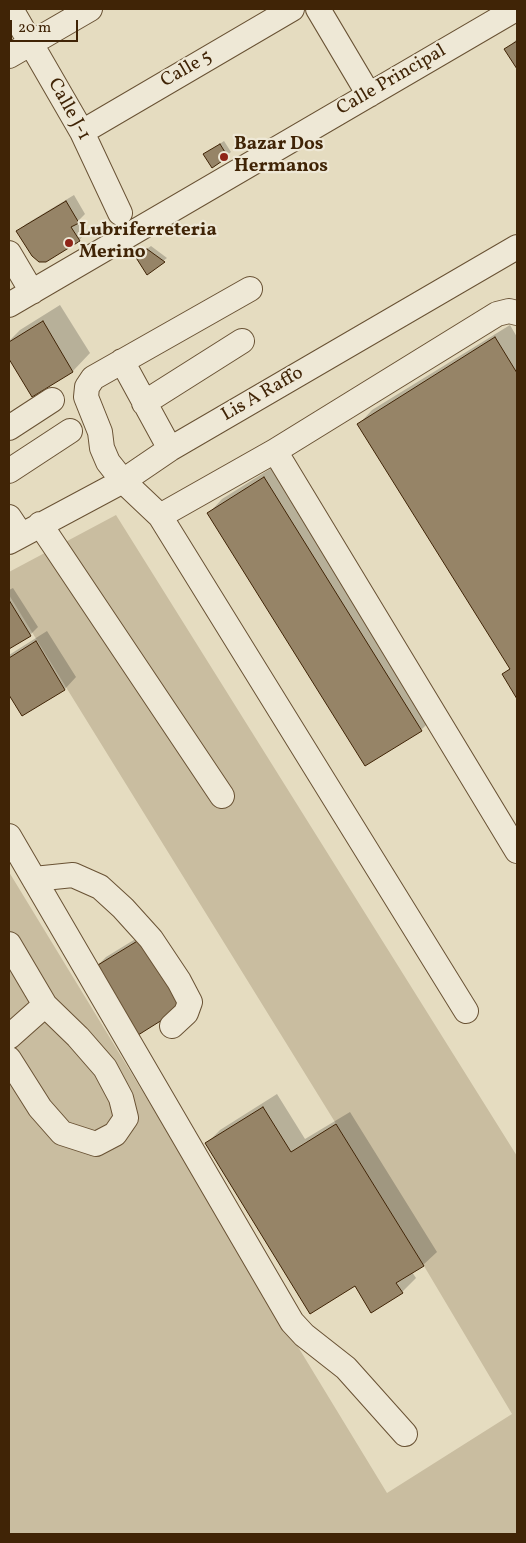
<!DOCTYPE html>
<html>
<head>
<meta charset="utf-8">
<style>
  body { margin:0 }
  #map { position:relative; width:526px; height:1543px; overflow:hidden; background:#e5dcc0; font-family:Vollkorn,serif }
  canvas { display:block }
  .frame { position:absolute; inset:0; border:10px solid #402406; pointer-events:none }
  .scale { position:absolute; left:10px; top:20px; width:68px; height:22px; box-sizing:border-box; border:2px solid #402406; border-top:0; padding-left:6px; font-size:15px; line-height:18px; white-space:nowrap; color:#402406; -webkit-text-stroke:4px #eee8d6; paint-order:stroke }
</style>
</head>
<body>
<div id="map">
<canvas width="526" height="1543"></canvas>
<div class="frame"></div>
<div class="scale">20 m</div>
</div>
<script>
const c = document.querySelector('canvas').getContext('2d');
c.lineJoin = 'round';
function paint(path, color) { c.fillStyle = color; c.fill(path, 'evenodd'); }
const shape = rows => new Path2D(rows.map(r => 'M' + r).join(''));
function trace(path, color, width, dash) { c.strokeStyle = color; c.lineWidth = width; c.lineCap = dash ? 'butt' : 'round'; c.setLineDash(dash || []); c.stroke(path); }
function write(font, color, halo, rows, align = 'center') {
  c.font = font + ' Vollkorn,serif'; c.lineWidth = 4.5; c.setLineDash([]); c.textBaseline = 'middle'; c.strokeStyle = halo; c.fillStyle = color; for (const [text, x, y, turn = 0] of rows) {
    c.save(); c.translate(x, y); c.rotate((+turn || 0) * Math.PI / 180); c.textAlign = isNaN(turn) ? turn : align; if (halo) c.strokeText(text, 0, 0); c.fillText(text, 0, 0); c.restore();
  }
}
paint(shape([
  [116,515,517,1156,517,1534,9,1534,9,872,387,1493,512,1414,424,1266,9,595,9,572]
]), '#c9bda0');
paint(shape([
  [517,39,517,67,506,49],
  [224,141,231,152,212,166,209,151],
  [74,195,85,214,79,220,87,233,79,240,18,231,26,224],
  [151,246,167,258,147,273,136,257],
  [60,305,90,353,73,371,33,395,9,357,9,341,20,330],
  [510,325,517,337,517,696,504,674,511,667,359,424,372,410],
  [278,464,435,716,421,730,209,513,222,499],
  [13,588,38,627,30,635,9,648,9,590],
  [47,631,76,677,65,689,23,714,9,692,9,655],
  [155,927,136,1035,95,968,106,957],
  [277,1094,305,1139,350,1112,437,1252,423,1265,412,1272,416,1278,402,1292,355,1284,206,1144,220,1130]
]), '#0003');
const building = shape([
  [517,41,517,69,504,49,517,41],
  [220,144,228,157,212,168,203,154,220,144],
  [66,201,79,223,71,227,80,241,46,262,39,262,32,256,16,231,66,201],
  [147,249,165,262,147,275,135,256,147,249],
  [43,321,73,372,32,397,9,359,9,342,43,321],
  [495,337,517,373,517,699,502,674,510,669,357,424,495,337],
  [264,477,422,731,365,766,207,513,264,477],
  [9,600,31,636,9,649,9,600],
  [36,641,65,690,22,716,9,695,9,658,36,641],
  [144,937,186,1005,135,1037,93,968,144,937],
  [263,1107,291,1152,336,1124,424,1266,396,1283,403,1293,371,1313,355,1286,310,1314,205,1143,263,1107]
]);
paint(building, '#968467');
trace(building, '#402406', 1);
const minor = shape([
  [11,9,82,132,120,213],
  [318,9,369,95],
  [9,56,90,9],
  [82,132,292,9],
  [9,253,32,292],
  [250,289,93,378,87,387,86,397,100,432,102,448,108,462,123,481,160,516,466,1011],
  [9,305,516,9],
  [122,361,170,449],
  [144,403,242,341],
  [9,428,52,400],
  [275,451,497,314,509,311,517,313],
  [9,471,70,431],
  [160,516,275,451,517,851],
  [9,517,21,535],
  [40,524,222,796],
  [9,542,123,481,170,449,517,247],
  [9,836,292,1322,304,1335,346,1368,405,1434],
  [34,879,73,875,100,887,123,908,151,939,179,981,190,1002,186,1013,172,1026],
  [9,944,45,1005,78,1037,105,1068,121,1098,126,1118,115,1134,96,1144,62,1133,40,1108,9,1059],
  [9,1037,45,1005]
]);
trace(minor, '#695234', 26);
trace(minor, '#eee8d6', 24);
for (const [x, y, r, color] of [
  [224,157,5,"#8f2418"],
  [69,243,5,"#8f2418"]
]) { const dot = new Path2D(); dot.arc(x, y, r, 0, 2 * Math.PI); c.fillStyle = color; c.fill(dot); trace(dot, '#eee8d6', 2); }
write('19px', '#402406', '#eee8d6', [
  ["Calle 5",187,70,-30],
  ["Calle Principal",392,81,-30],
  ["Calle J-1",68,110,61],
  ["Lis A Raffo",263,395,-30]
]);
write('bold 19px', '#402406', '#eee8d6', [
  ["Bazar Dos",234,146],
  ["Hermanos",234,168],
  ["Lubriferreteria",79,232],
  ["Merino",79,254]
], 'left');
</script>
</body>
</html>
